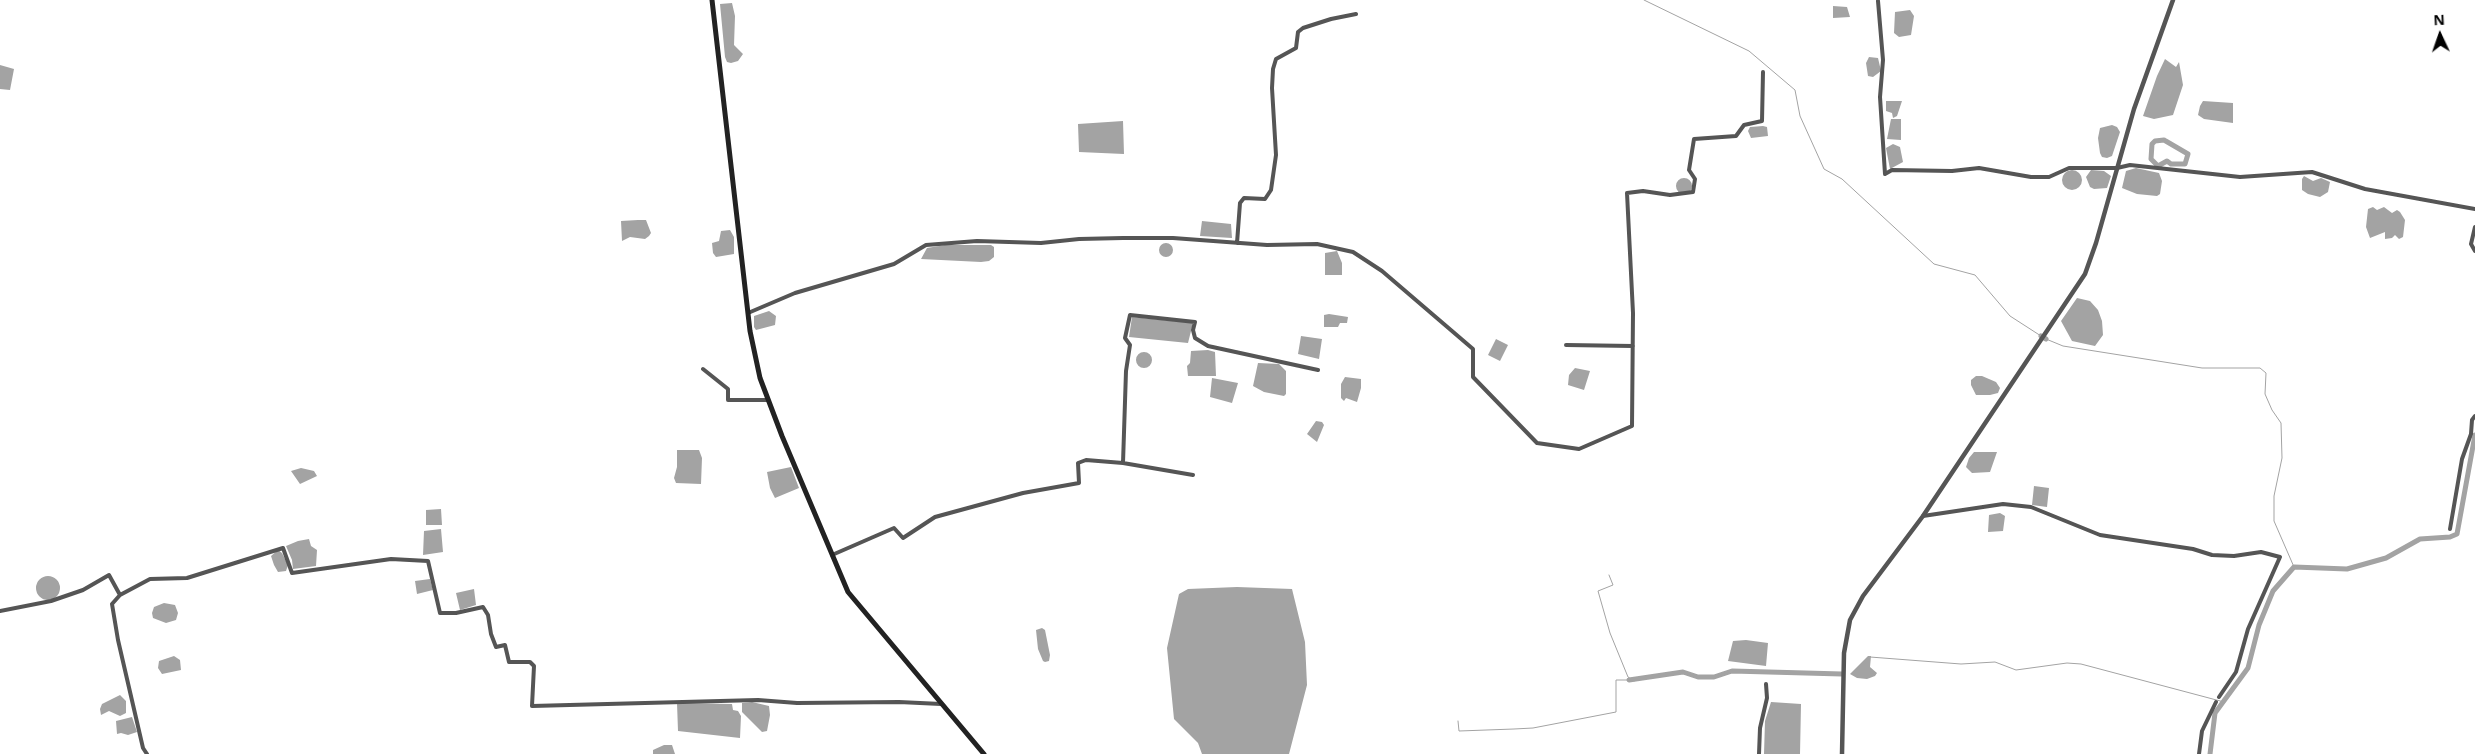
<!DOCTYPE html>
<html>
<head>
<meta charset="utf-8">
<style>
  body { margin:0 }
  #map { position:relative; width:2475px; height:754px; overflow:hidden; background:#fff; font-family:"Open Sans",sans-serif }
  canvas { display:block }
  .north { position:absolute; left:2415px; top:10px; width:50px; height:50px; -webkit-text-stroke:4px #fff; paint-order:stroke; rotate:357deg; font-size:14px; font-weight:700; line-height:20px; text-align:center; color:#000 }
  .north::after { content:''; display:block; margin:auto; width:18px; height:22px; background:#000; clip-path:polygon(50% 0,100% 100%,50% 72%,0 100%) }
</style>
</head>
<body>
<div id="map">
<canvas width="2475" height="754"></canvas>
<div class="north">N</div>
</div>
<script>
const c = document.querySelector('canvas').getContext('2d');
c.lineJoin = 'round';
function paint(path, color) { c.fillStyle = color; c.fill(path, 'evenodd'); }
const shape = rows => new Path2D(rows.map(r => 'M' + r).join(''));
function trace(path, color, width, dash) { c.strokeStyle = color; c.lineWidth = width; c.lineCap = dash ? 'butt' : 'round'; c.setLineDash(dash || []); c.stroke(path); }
paint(shape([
  [732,3,735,16,734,45,743,54,738,61,731,63,727,62,725,57,720,4],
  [1833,6,1847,7,1850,17,1833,18],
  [1910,10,1914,16,1911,35,1899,37,1894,33,1895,12],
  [1869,57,1878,58,1881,71,1873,77,1868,76,1866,63],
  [2165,59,2176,67,2179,62,2183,85,2173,115,2154,119,2143,116,2157,76],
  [0,65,14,69,10,90,0,89],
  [1886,101,1902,101,1897,116,1893,118,1892,113,1886,111],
  [2203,101,2233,103,2233,123,2204,119,2198,115,2200,106],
  [1891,119,1901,119,1901,140,1887,139],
  [1123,121,1124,154,1079,152,1078,124],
  [2112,125,2117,127,2120,132,2112,156,2107,158,2102,157,2100,153,2098,138,2100,128],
  [1763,126,1767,127,1768,136,1751,138,1748,131,1750,127],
  [1893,144,1900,147,1903,162,1890,169,1886,148],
  [2136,168,2159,173,2162,181,2160,194,2157,196,2137,194,2122,188,2126,171],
  [2091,170,2104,171,2111,176,2107,188,2094,189,2090,187,2086,177],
  '2062 180a10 10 0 1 1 20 0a10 10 0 1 1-20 0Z',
  [2304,176,2313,181,2321,178,2330,182,2328,192,2320,197,2308,194,2302,190,2302,179],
  '1676 186a8 8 0 1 1 16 0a8 8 0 1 1-16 0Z',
  [2373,207,2377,210,2384,207,2392,213,2397,210,2400,212,2405,220,2403,237,2399,239,2395,235,2392,238,2385,239,2385,232,2370,238,2366,227,2368,209],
  [638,220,646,220,651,233,649,236,645,239,630,237,622,241,621,221],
  [1202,221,1231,224,1232,238,1200,236],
  [730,230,734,237,734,254,716,257,713,253,712,243,719,241,721,231],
  '1159 250a7 7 0 1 1 14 0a7 7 0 1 1-14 0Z',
  [945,245,991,245,994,247,994,257,989,261,981,262,921,259,927,248],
  [1337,251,1342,263,1342,275,1325,275,1325,253],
  [2077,298,2090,301,2098,310,2102,321,2103,335,2095,346,2072,341,2061,321],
  [769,311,776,316,775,325,756,330,754,327,754,316],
  [1329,314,1348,317,1347,323,1340,323,1338,327,1324,327,1324,315],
  [1132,317,1193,323,1188,343,1129,337],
  [1301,336,1322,339,1319,359,1298,354],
  [1496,339,1508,345,1500,361,1488,355],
  [1208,350,1215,352,1216,376,1188,376,1187,366,1190,363,1191,351],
  '1136 360a8 8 0 1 1 16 0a8 8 0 1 1-16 0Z',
  [1258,363,1279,364,1286,371,1286,394,1284,396,1264,392,1253,386],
  [1575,368,1590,371,1584,390,1568,385,1569,375],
  [1976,376,1982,376,1996,382,2000,388,1998,393,1990,395,1976,395,1971,385,1971,380],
  [1345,377,1361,379,1361,388,1357,402,1346,398,1344,401,1341,398,1341,384],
  [1212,378,1238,383,1232,403,1210,397],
  [1316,421,1322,422,1324,425,1317,442,1307,434],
  [677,450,699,450,702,458,701,484,676,483,674,478,677,467],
  [1974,452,1997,452,1990,472,1972,473,1966,467,1969,458],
  [791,467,799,488,775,498,770,488,767,472],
  [301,468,314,471,317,476,300,484,291,471],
  [2034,486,2049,488,2047,507,2032,505],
  [441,509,442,525,426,525,426,510],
  [2000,513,2005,516,2003,531,1988,532,1989,515],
  [441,529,443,552,423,555,424,531],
  [309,539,311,546,317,550,316,566,293,569,292,560,286,546,298,541],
  [278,550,282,553,288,565,286,571,278,572,274,565,271,556],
  '36 588a12 12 0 1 1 24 0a12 12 0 1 1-24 0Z',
  [430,579,433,590,417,594,415,581],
  [1237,587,1292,589,1305,642,1307,685,1289,754,1202,754,1198,743,1174,719,1167,648,1179,594,1188,589],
  [474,589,476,605,460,610,456,593],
  [164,603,175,605,178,613,176,620,166,623,153,618,152,613,154,607],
  [1042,628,1045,630,1050,655,1049,661,1045,662,1043,661,1038,649,1036,630],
  [1746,640,1768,643,1766,666,1728,661,1733,641],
  [174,656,180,660,181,670,162,674,158,668,159,661],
  [1868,656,1871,656,1870,667,1877,673,1875,676,1867,679,1857,678,1850,674],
  [120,695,126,701,126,713,120,716,109,711,101,715,100,709,102,704],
  [752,702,769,706,770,715,767,731,762,732,742,712,742,703],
  [1771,702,1801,704,1800,754,1764,754,1765,721],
  [677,703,732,704,733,710,738,711,741,716,740,738,678,731],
  [132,717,137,732,128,735,121,733,117,734,116,721],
  [664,745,672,745,675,754,653,754,653,750]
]), '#a3a3a3');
trace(shape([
  [1644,0,1749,51,1795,90,1800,116,1824,169,1842,179,1934,264,1975,275,2010,316,2041,336],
  [2046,339,2063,346,2202,368,2260,368,2266,373,2265,394,2272,410,2281,423,2282,458,2274,496,2274,521,2294,567],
  [1609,575,1613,585,1598,591,1610,633,1628,677,1634,681],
  [1870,657,1961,664,1995,662,2016,670,2067,663,2081,664,2224,702],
  [1458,721,1459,731,1514,729,1533,728,1616,712,1616,680,1629,680]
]), '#a3a3a3', 1);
trace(shape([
  [2164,140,2188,154,2185,164,2171,164,2167,161,2158,166,2151,159,2152,144,2155,141,2164,140],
  [2041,336,2046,339],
  [1629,680,1683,672,1698,677,1714,677,1732,671,1842,674],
  [2210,754,2215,713,2248,668,2259,625,2273,591,2294,567,2347,569,2386,558,2420,539,2450,537,2457,534,2475,435]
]), '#a3a3a3', 5);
trace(shape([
  [1878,1,1883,60,1880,97,1885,174,1892,170,1952,171,1979,168,2031,177,2049,177,2069,168,2117,168,2130,165,2240,177,2312,172,2365,189,2475,209],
  [2475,227,2471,244,2475,251],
  [1237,243,1240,203,1244,198,1265,199,1271,190,1276,155,1272,88,1273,69,1276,59,1296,48,1298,32,1303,28,1331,19,1356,14],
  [748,313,795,293,894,264,926,245,977,241,1041,243,1079,239,1123,238,1173,238,1267,245,1317,244,1353,252,1382,271,1473,349,1473,377,1537,443,1579,449,1632,426,1633,313,1627,193,1643,191,1670,195,1693,192,1695,179,1689,170,1694,139,1736,136,1744,125,1762,121,1763,72],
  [1566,345,1633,346],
  [703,369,728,389,728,400,768,400],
  [1123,463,1193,475],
  [1923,516,2003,504,2031,507,2100,535,2193,549,2212,555,2234,556,2261,552,2280,557,2248,629,2236,672,2219,697],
  [2450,529,2462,459,2471,434,2472,420,2475,416],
  [832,555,894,528,903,538,935,517,1023,493,1079,483,1078,463,1086,460,1123,463,1126,371,1130,345,1125,338,1130,315,1195,322,1193,330,1195,338,1208,346,1318,370],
  [120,595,150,579,187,578,283,548,292,573,391,559,428,561,440,613,456,613,483,607,488,615,491,634,496,647,505,645,509,662,530,662,534,666,532,706,758,700,797,703,899,702,941,704],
  [0,611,51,601,83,590,109,575,120,595,112,604,118,640,143,748,147,754],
  [1759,754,1760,728,1767,698,1766,684],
  [2199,754,2202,731,2216,702]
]), '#555', 4);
trace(shape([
  [1842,754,1844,653,1850,620,1863,596,1923,516,2085,274,2096,243,2134,109,2173,0]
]), '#555', 4.5);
trace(shape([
  [712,0,750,331,760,378,782,436,848,592,984,754]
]), '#222', 5);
</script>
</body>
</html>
